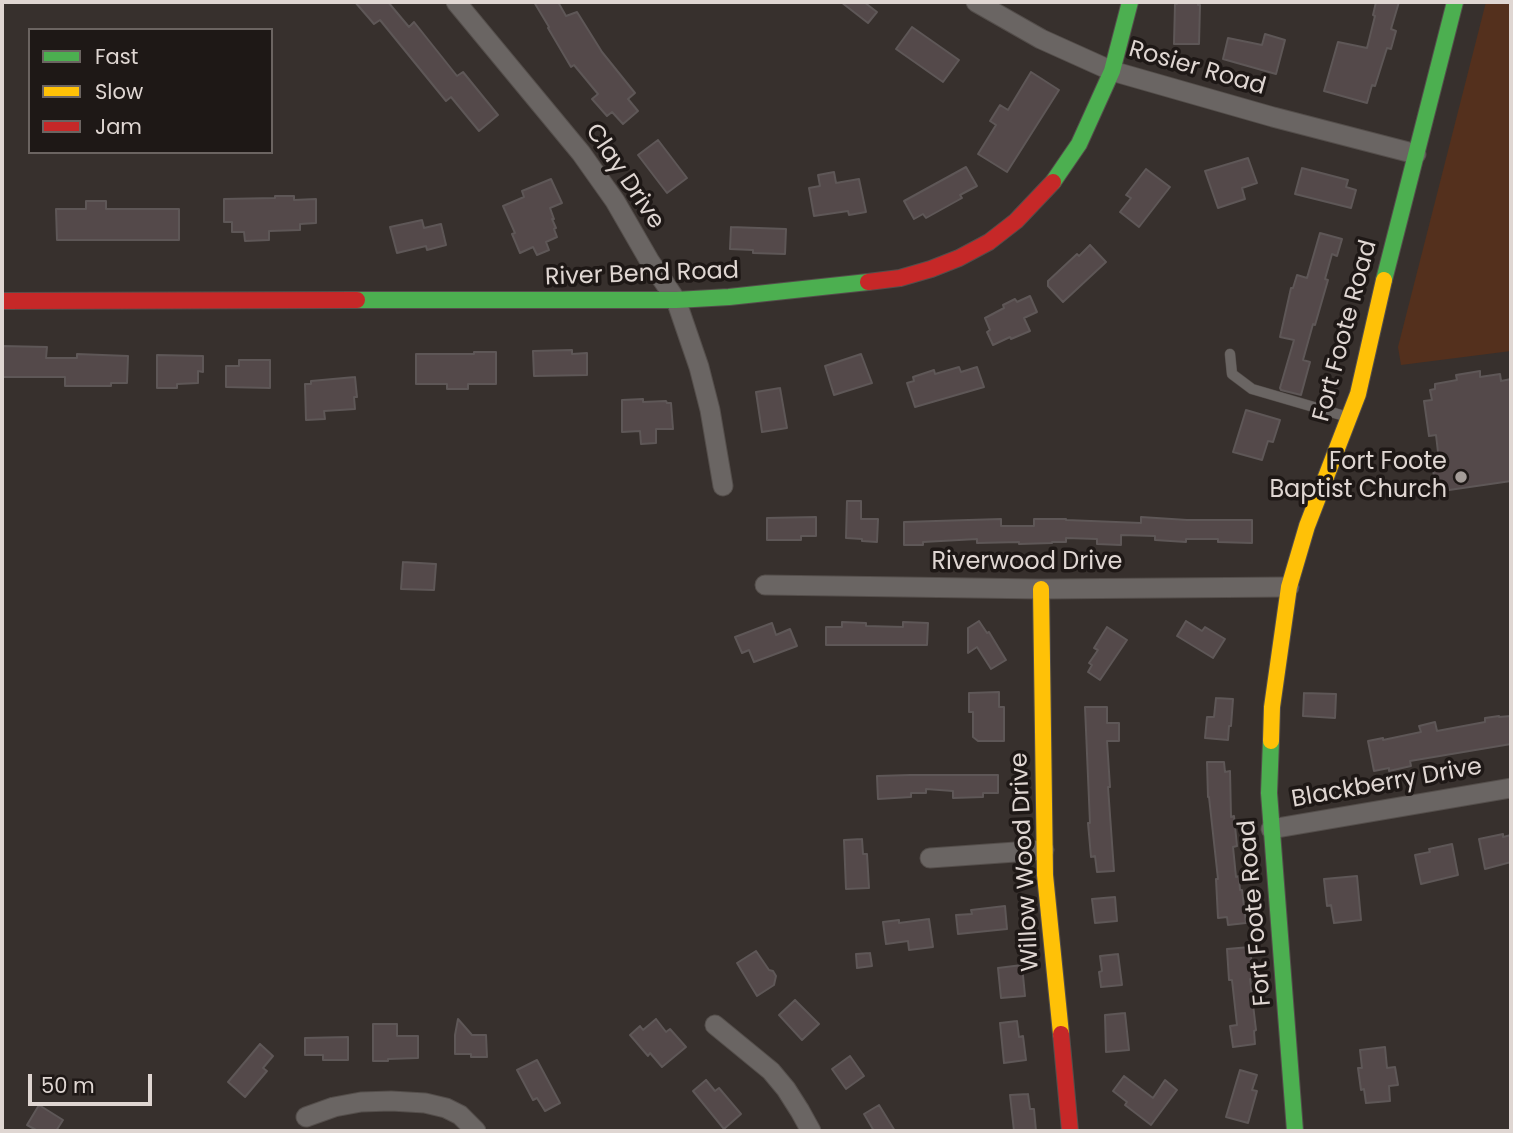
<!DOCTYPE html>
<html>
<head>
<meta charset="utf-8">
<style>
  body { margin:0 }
  #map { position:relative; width:1513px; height:1133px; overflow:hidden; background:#37302d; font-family:Poppins,sans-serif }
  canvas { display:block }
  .frame { position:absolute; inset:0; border:4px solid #dfd6d2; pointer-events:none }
  .legend { position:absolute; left:28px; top:28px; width:245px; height:126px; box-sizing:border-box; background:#1e1816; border:2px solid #6b6461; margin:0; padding:9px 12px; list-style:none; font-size:21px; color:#dfd6d2 }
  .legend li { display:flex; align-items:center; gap:14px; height:35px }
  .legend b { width:35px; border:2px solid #6b6461 }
  .scale { position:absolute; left:28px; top:1074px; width:124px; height:32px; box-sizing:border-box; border:4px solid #dfd6d2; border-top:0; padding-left:9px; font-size:21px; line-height:24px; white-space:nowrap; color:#dfd6d2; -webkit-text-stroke:5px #1e1816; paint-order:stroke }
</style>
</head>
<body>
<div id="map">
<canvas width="1513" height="1133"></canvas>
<div class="frame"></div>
<ul class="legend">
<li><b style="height:9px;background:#4caf50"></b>Fast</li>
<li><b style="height:9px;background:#ffc107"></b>Slow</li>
<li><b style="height:9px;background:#c62828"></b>Jam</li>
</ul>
<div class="scale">50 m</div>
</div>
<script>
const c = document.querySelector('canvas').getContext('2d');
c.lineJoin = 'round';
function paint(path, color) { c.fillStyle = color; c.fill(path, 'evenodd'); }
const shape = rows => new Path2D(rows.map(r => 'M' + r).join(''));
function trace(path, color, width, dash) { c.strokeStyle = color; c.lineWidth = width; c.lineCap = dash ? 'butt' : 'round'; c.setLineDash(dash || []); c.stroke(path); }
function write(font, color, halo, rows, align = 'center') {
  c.font = font + ' Poppins,sans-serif'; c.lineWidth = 7; c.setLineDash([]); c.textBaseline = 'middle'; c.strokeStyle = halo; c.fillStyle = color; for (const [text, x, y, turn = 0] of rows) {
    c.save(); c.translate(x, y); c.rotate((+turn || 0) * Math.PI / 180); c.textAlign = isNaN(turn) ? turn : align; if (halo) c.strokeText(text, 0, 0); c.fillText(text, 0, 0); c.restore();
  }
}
paint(shape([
  [1486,2,1511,2,1511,351,1401,365,1398,347]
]), '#54301d');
const building = shape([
  [355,2,388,2,409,27,414,22,457,76,463,72,498,115,479,131,451,97,446,101,380,20,374,24,355,2],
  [534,2,558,2,566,16,577,12,602,52,635,93,628,99,638,111,623,124,612,112,607,116,592,99,598,94,574,65,571,67,548,28,549,27,534,2],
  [841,2,864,2,877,12,868,23,841,2],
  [1177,2,1198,2,1198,5,1200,5,1199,44,1174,44,1175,4,1177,4,1177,2],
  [1376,2,1399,2,1391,29,1396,31,1391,49,1387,48,1375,86,1372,85,1367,103,1324,91,1338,42,1367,48,1375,16,1373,15,1376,2],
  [912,27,959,60,943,82,896,49,912,27],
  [1265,34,1285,40,1276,74,1223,59,1228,38,1262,45,1265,34],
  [1031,72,1059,90,1007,172,978,154,996,125,990,121,1000,105,1008,110,1031,72],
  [658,140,687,178,667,193,638,155,658,140],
  [1248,158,1257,183,1242,188,1245,199,1218,208,1205,171,1248,158],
  [966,167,977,186,960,195,962,198,926,218,923,214,914,219,904,201,966,167],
  [1302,168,1348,180,1346,187,1356,190,1351,208,1295,194,1302,168],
  [1146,169,1170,187,1139,227,1120,212,1131,198,1126,195,1146,169],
  [834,172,836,183,859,179,866,212,849,215,848,211,814,216,809,188,820,186,818,175,834,172],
  [551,179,562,203,550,208,554,219,552,219,556,228,554,229,557,237,546,242,549,250,537,255,533,247,520,253,512,234,515,233,503,206,524,197,522,191,551,179],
  [275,196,294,196,294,200,316,199,316,223,300,224,300,230,269,231,269,240,245,241,244,232,232,232,232,222,224,222,224,199,275,198,275,196],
  [86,201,106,201,106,209,179,209,179,240,57,240,56,209,86,209,86,201],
  [422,220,424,228,441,224,446,245,427,250,426,246,397,253,390,227,422,220],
  [731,227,786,229,785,254,753,253,753,250,730,249,731,227],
  [1320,233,1342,239,1337,256,1332,254,1325,279,1328,280,1315,325,1313,324,1303,360,1310,362,1301,395,1281,390,1280,388,1294,340,1280,337,1291,288,1293,288,1297,275,1307,278,1320,233],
  [1090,245,1106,262,1063,302,1048,286,1048,281,1077,254,1079,256,1090,245],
  [1030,296,1037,312,1024,318,1030,331,1011,339,1010,337,993,345,987,332,990,330,985,318,1004,308,1003,305,1015,299,1017,302,1030,296],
  [2,346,47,347,46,358,77,358,77,354,128,356,127,383,111,383,111,386,65,386,65,377,2,377,2,346],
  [572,350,572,354,587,353,587,375,534,376,533,351,572,350],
  [474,352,496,352,496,384,468,384,468,389,447,389,447,384,416,384,416,354,474,354,474,352],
  [861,354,872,383,834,395,825,366,861,354],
  [157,355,203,356,203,372,198,371,198,383,177,384,177,388,157,388,157,355],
  [239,360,270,360,270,388,226,387,226,366,239,366,239,360],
  [959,367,961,372,977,367,984,387,915,407,907,383,914,381,913,377,934,370,935,374,959,367],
  [1480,371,1480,377,1500,374,1501,381,1511,379,1511,481,1449,490,1448,486,1443,486,1443,482,1435,483,1433,470,1441,469,1438,452,1436,435,1429,436,1424,401,1432,400,1430,390,1435,389,1435,384,1457,380,1456,375,1480,371],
  [355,377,357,397,354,397,355,409,324,411,325,419,306,420,305,384,311,384,311,381,355,377],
  [780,388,787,428,762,432,756,392,780,388],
  [643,399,643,402,666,401,667,403,671,403,673,429,656,429,656,443,641,444,640,431,622,432,622,400,643,399],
  [1246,410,1280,420,1273,442,1268,441,1262,460,1233,452,1246,410],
  [847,501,861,501,861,519,878,519,877,542,862,541,862,539,846,538,847,501],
  [816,517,816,536,801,536,801,540,767,540,767,518,816,517],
  [1141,517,1187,520,1252,520,1252,543,1218,542,1218,539,1186,539,1186,542,1155,540,1155,536,1121,535,1121,545,1097,544,1097,539,1066,538,1066,542,1052,542,1052,543,1019,544,1019,542,977,543,977,539,923,542,923,545,904,545,904,522,1001,519,1001,526,1034,526,1034,519,1066,519,1066,520,1141,523,1141,517],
  [403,562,436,564,434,590,401,589,403,562],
  [979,621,987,633,989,632,1006,660,991,669,977,647,968,653,968,628,979,621],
  [1186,621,1202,631,1205,627,1225,639,1213,658,1177,636,1186,621],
  [842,622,866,623,866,626,903,627,903,622,928,623,927,645,826,645,826,627,842,627,842,622],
  [772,623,776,635,790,629,797,646,754,662,749,650,742,653,735,637,772,623],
  [1107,627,1127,640,1100,680,1088,672,1092,665,1089,663,1098,650,1094,648,1107,627],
  [999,692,999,707,1004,707,1004,741,978,741,973,737,973,712,969,712,969,693,999,692],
  [1304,693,1336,694,1335,718,1303,716,1304,693],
  [1216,698,1233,699,1231,726,1229,726,1228,740,1205,738,1207,717,1214,717,1216,698],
  [1085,707,1107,707,1107,723,1119,723,1119,741,1107,741,1110,787,1108,787,1114,871,1097,872,1095,856,1091,857,1088,823,1090,823,1085,707],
  [1499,716,1499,717,1511,716,1511,744,1410,761,1411,766,1389,771,1389,768,1374,771,1368,741,1383,738,1383,740,1421,732,1419,726,1435,722,1437,731,1485,722,1485,718,1499,716],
  [1207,762,1224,762,1225,772,1230,771,1231,817,1234,816,1237,846,1233,847,1236,877,1239,876,1240,890,1242,890,1246,923,1228,925,1227,917,1218,918,1216,879,1218,879,1209,797,1208,797,1207,762],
  [910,775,998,775,998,793,983,793,983,797,953,798,953,791,926,789,926,793,911,793,911,797,878,799,877,776,910,775],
  [1503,834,1503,837,1511,835,1511,862,1485,869,1479,839,1503,834],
  [862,839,863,854,867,854,869,888,846,889,844,840,862,839],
  [1452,844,1458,875,1421,884,1415,855,1430,852,1429,849,1452,844],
  [1357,876,1361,920,1334,923,1331,905,1327,906,1324,879,1357,876],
  [1115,897,1117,921,1095,923,1092,899,1115,897],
  [1005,906,1007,929,958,934,956,915,972,914,971,910,1005,906],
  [929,919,933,947,909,950,908,941,886,944,883,922,899,920,899,923,929,919],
  [1250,947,1253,979,1250,979,1256,1030,1254,1031,1255,1044,1233,1047,1230,1026,1237,1025,1232,980,1229,980,1227,949,1250,947],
  [756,951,769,970,773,971,776,976,774,985,757,996,737,963,756,951],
  [870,953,872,966,857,968,856,954,870,953],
  [1118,954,1122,985,1101,987,1099,972,1102,971,1100,956,1118,954],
  [1022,965,1025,996,1001,998,998,968,1022,965],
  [795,1000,819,1024,802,1040,779,1015,795,1000],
  [1125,1013,1129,1050,1106,1052,1105,1015,1125,1013],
  [458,1019,472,1035,486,1035,487,1057,471,1057,471,1054,455,1054,455,1035,458,1019],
  [656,1019,666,1032,670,1029,686,1047,662,1067,650,1053,648,1056,630,1035,640,1026,643,1030,656,1019],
  [1017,1021,1019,1037,1023,1036,1026,1060,1004,1063,1000,1023,1017,1021],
  [373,1024,397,1024,397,1036,418,1036,418,1058,388,1059,388,1061,373,1061,373,1024],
  [348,1037,348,1060,323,1060,323,1055,305,1055,305,1038,348,1037],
  [260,1044,273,1056,263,1068,267,1071,245,1097,228,1082,260,1044],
  [1385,1047,1387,1068,1395,1067,1398,1085,1389,1086,1390,1101,1366,1103,1364,1089,1361,1090,1358,1068,1362,1068,1360,1050,1385,1047],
  [850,1056,864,1076,846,1089,832,1069,850,1056],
  [537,1060,560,1103,545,1111,537,1098,533,1100,517,1070,537,1060],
  [1240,1070,1257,1075,1252,1090,1257,1091,1248,1123,1226,1117,1240,1070],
  [1124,1076,1153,1098,1165,1080,1177,1090,1151,1125,1125,1105,1127,1102,1113,1091,1124,1076],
  [706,1080,715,1091,719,1088,741,1114,724,1129,693,1091,706,1080],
  [1028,1094,1030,1109,1034,1109,1036,1131,1014,1131,1010,1095,1028,1094],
  [39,1105,63,1120,56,1131,38,1131,27,1125,39,1105],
  [879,1105,895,1131,874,1131,864,1114,879,1105]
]);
paint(building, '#54494a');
trace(building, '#5e5757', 2);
const lane = shape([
  [1230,354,1232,374,1252,389,1348,417]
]);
const street = shape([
  [456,2,581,153,615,201,649,260,676,300,699,367,710,410,723,486],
  [976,2,1041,39,1112,71,1273,117,1416,154],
  [765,585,1041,589,1289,587],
  [1271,829,1511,788],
  [930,858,1044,850],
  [715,1025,771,1071,786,1089,800,1111,811,1131],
  [306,1117,334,1107,361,1102,391,1101,425,1103,446,1108,460,1115,476,1131]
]);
const fast = shape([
  [1053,182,1079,144,1112,71,1130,2],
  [1384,280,1455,2],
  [357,300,676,300,729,297,868,282],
  [1271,741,1269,793,1295,1131]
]);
const slow = shape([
  [1041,589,1045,875,1061,1034],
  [1271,741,1272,707,1289,587,1307,526,1358,394,1384,280]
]);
const jam = shape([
  [868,282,900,278,931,269,959,258,989,242,1016,221,1053,182],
  [2,301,357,300],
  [1061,1034,1070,1131]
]);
trace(lane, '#544e4b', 11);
trace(street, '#544e4b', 21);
trace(fast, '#544e4b', 18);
trace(slow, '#544e4b', 18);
trace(jam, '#544e4b', 18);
trace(lane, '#6a6563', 10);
trace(street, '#6a6563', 19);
trace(fast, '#4caf50', 16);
trace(slow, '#ffc107', 16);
trace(jam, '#c62828', 16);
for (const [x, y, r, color] of [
  [1461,477,7,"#a49c98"]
]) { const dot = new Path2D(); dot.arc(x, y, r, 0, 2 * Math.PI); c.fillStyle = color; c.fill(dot); trace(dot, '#1e1816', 2.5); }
write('24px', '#dfd6d2', '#1e1816', [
  ["Rosier Road",1197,69,16],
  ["Clay Drive",624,177,56],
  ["River Bend Road",642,275,-2],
  ["Fort Foote Road",1346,331,-75],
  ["Riverwood Drive",1027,563],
  ["Blackberry Drive",1387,784,-10],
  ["Willow Wood Drive",1026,862,-93],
  ["Fort Foote Road",1256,913,-95]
]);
write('24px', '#dfd6d2', '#1e1816', [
  ["Fort Foote",1447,463],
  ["Baptist Church",1447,491]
], 'right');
</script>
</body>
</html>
